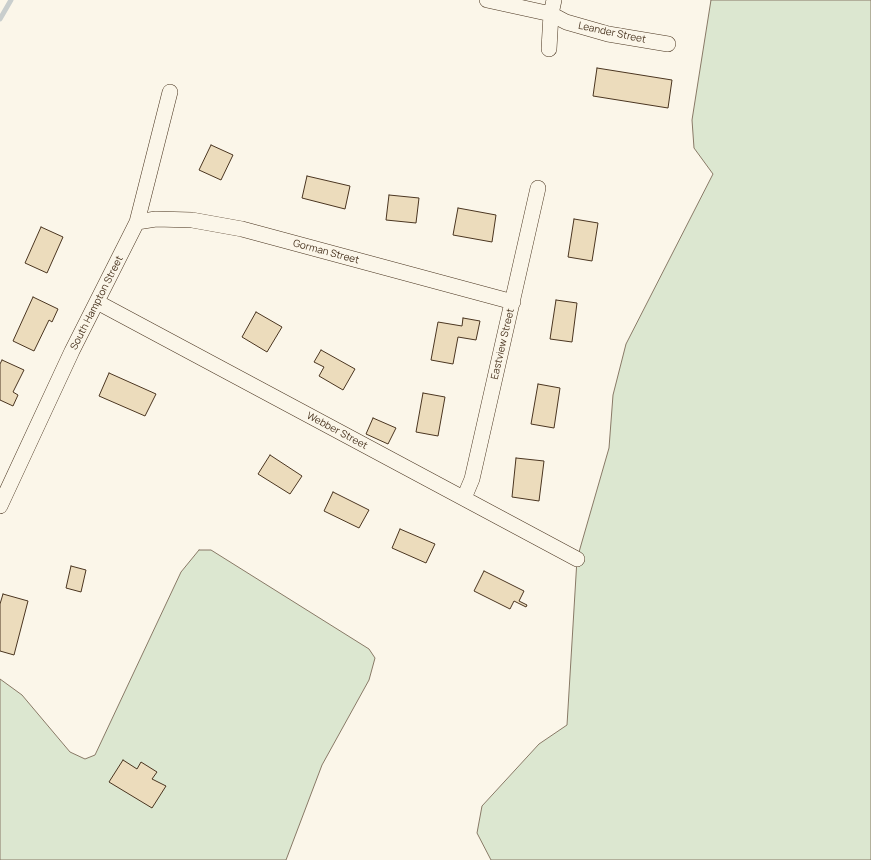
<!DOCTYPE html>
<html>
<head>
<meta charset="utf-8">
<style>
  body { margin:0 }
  canvas { display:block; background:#fbf6e9 }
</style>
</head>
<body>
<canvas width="871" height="860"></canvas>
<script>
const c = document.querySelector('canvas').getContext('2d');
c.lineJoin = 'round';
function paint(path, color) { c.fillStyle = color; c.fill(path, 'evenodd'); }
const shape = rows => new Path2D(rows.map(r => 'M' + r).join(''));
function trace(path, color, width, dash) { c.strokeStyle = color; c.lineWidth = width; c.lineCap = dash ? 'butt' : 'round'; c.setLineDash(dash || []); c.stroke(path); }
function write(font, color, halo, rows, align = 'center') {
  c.font = font + ' Manrope,sans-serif'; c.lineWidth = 3; c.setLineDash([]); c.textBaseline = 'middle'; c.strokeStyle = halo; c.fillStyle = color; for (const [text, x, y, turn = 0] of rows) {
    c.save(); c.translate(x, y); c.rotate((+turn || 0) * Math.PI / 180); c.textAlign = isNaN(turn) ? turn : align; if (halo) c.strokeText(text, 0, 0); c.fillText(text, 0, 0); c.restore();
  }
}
const green = shape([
  [711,0,871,0,871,860,491,860,477,833,482,806,539,744,567,725,577,559,609,448,613,395,626,344,713,174,694,148,692,120,711,0],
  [199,550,211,550,369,649,375,658,369,680,322,765,286,860,0,860,0,679,22,695,70,752,85,759,95,755,181,572,199,550]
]);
paint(green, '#dce7d0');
trace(green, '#887966', 1);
trace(shape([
  [0,19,11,0]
]), '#c9cecd', 5);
const building = shape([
  [597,68,672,80,668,108,593,96,597,68],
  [211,145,233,155,221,180,199,170,211,145],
  [307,176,350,186,345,209,302,198,307,176],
  [389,195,419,198,416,223,386,220,389,195],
  [458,208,496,215,492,242,453,235,458,208],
  [574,219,598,223,592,261,568,257,574,219],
  [41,227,63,237,47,273,25,263,41,227],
  [33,297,58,309,52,322,49,320,34,351,13,341,33,297],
  [556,300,577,303,572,342,550,339,556,300],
  [256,312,282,327,267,352,242,337,256,312],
  [463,318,480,321,476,340,458,337,453,364,431,360,438,322,462,326,463,318],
  [321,350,355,369,343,390,319,376,324,367,314,362,321,350],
  [2,360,24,370,13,392,18,395,13,406,0,400,0,364,2,360],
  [109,373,156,394,145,416,99,396,109,373],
  [538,384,560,388,554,428,531,424,538,384],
  [423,393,445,397,438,436,416,432,423,393],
  [373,418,396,428,388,444,366,434,373,418],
  [270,455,302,476,290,494,258,474,270,455],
  [516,458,544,461,539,501,512,497,516,458],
  [333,492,369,510,359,528,324,511,333,492],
  [400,529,435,544,426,563,392,548,400,529],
  [71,566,86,570,81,592,66,588,71,566],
  [484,571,524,591,519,601,527,605,526,607,514,601,510,609,474,591,484,571],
  [3,594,28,601,14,655,0,651,0,604,3,594],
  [123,760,137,769,141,762,157,772,152,779,166,786,152,808,109,782,123,760]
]);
paint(building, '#ecdcbc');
trace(building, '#4a3520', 1);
const street = shape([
  [487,0,551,14,566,22,608,34,668,44],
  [549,49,551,14,554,0],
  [137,222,156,219,192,220,242,229,513,302],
  [97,302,577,559],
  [464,498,472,479,538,188],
  [0,506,72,351,137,222,170,92]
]);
trace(street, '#4a3520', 16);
trace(street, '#fbf6e9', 15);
write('10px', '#4a3520', '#fbf6e9', [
  ["Leander Street",612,33,12],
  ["Gorman Street",326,252,15],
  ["South Hampton Street",97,303,-63],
  ["Eastview Street",503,344,-77],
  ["Webber Street",337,431,28]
]);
</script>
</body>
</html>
